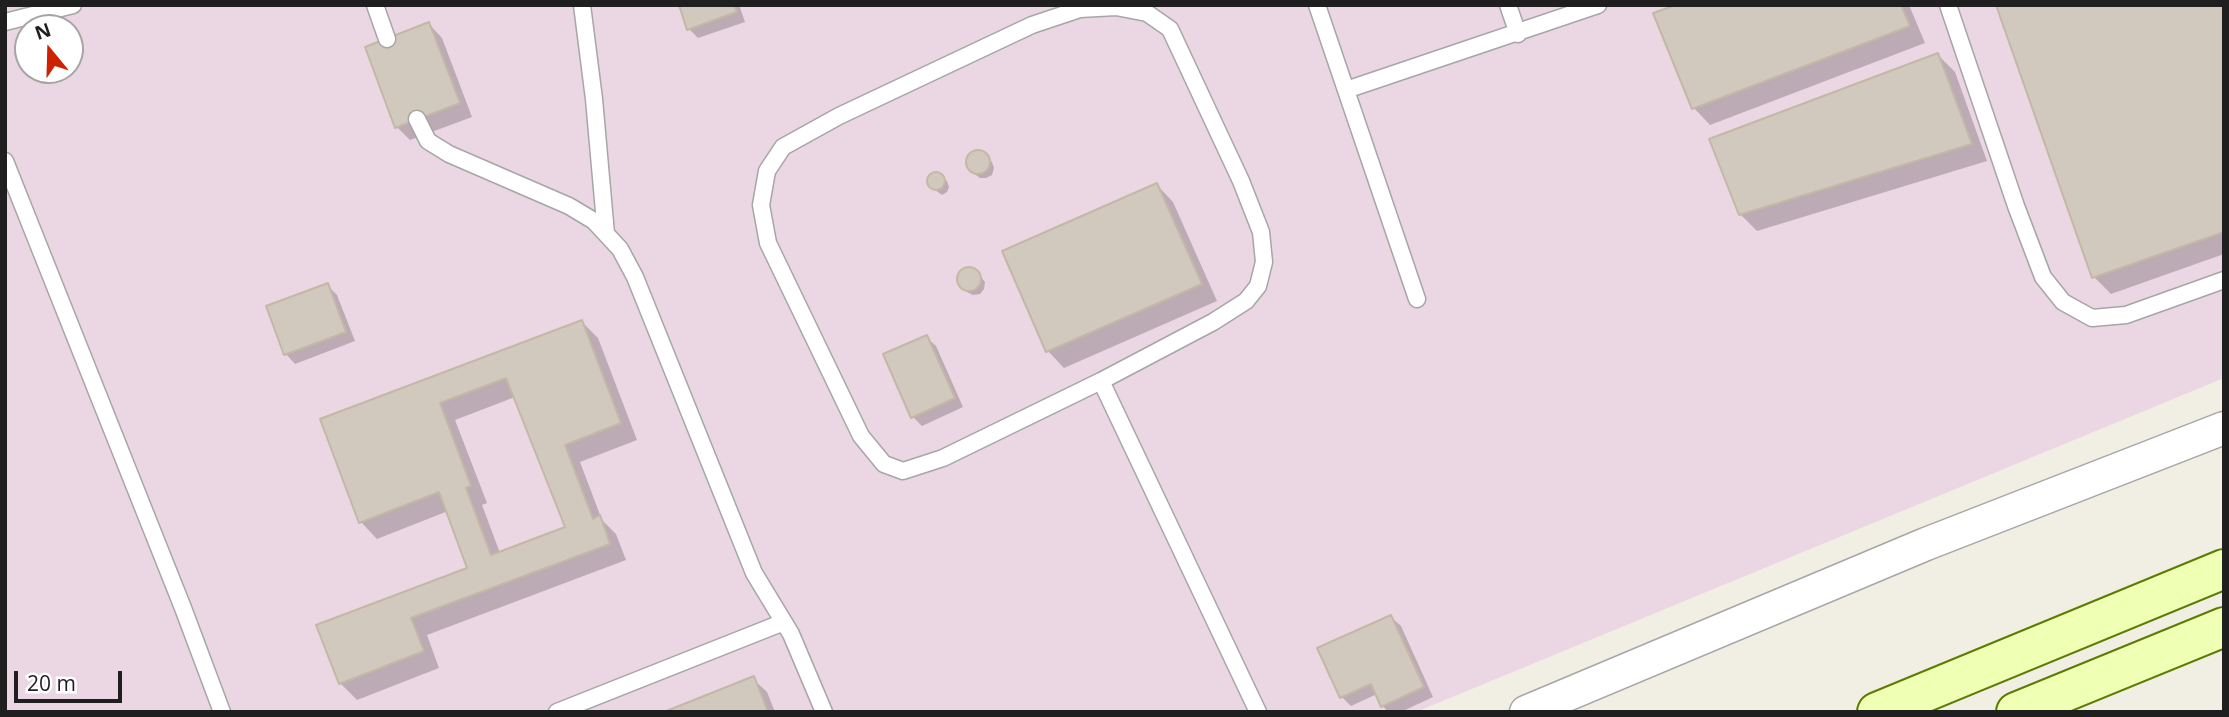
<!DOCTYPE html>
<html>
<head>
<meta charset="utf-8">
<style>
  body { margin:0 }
  #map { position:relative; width:2229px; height:717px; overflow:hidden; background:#f1efe4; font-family:"Open Sans",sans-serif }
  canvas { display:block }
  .frame { position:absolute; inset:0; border:7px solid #1f1f1f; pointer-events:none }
  .north { position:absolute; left:14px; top:14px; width:70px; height:70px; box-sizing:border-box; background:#fff; border:2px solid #a5a5a5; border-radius:50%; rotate:341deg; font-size:19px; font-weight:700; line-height:28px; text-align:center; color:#1f1f1f }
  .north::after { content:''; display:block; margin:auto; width:24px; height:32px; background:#ce2100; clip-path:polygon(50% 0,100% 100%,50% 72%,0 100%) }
  .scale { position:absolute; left:14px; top:671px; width:108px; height:32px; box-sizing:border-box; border:4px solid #1f1f1f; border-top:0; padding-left:9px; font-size:21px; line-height:24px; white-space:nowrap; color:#1f1f1f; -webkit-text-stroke:5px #fff; paint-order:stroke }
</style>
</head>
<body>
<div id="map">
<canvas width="2229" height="717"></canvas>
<div class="frame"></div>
<div class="north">N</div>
<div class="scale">20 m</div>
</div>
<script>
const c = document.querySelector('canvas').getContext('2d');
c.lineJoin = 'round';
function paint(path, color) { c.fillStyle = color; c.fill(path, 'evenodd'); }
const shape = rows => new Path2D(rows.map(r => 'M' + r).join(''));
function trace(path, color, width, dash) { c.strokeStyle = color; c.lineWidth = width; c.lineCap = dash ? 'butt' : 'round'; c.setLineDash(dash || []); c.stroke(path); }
paint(shape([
  [5,5,2224,5,2224,378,1416,712,5,712],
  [28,28,70,28,70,70,28,70]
]), '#ebd6e3');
paint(shape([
  [681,5,739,5,745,22,698,38,689,29],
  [1682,5,1909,5,1925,43,1710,125,1694,108],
  [2224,5,2224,254,2111,294,2094,277],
  [429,24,442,38,472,117,410,140,397,127],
  [1938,55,1955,72,1987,161,1757,231,1740,214],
  [975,152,981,152,992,162,994,168,992,175,986,178,980,178,968,169,967,162,969,156],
  [936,174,947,181,949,187,947,192,942,195,931,187,929,181,931,176],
  [1157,185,1173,202,1217,301,1064,368,1048,351,1004,252],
  [970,268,976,271,985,282,984,289,980,294,973,295,967,292,958,281,959,274,963,270],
  [327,285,337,295,355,341,295,364,286,354],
  [582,322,598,338,637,440,580,462,602,520,616,534,626,560,427,635,439,668,357,700,340,683,318,626,470,569,448,511,377,539,361,522,322,420],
  [515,397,568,528,500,553,482,505,487,503,455,420],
  [926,337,936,346,963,407,922,426,913,417],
  [1391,617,1401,626,1433,697,1401,712,1388,712,1383,706,1377,694,1351,706,1341,696],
  [753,679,767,692,775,712,668,712]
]), '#0003');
const building = shape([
  [679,5,734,5,737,12,687,30,679,5],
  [1676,5,1901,5,1910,26,1692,109,1653,13,1676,5],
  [1996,5,2224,5,2224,232,2092,278,1996,5],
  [429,22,460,103,395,128,365,47,429,22],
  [1938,53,1972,144,1739,215,1709,139,1938,53],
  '966 162a12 12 0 1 1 24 0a12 12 0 1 1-24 0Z',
  '927 181a9 9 0 1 1 18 0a9 9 0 1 1-18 0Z',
  [1157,183,1202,284,1046,352,1002,251,1157,183],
  '957 279a12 12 0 1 1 24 0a12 12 0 1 1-24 0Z',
  [328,283,346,332,284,355,266,306,328,283],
  [582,320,621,423,565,445,593,519,600,515,610,544,411,618,424,651,339,684,316,625,467,568,439,492,359,523,320,419,582,320],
  [506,378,565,527,491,555,466,488,471,486,440,403,506,378],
  [927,335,955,398,911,418,883,354,927,335],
  [1391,615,1424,687,1381,707,1371,684,1340,698,1317,648,1391,615],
  [754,676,768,712,664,712,754,676]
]);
paint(building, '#d1c9bd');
trace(building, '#c4b8a5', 2);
const service = shape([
  [375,5,387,39],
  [582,5,594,99,606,234],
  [1317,5,1417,299],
  [1508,5,1518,34],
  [1948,5,2016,206,2043,277,2063,302,2092,318,2126,315,2224,280],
  [1116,7,1147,13,1170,29,1241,181,1261,232,1264,262,1258,286,1246,301,1213,322,1101,381,943,458,903,471,884,464,861,436,768,243,761,205,767,171,783,147,839,116,1032,25,1080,9,1116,7],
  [5,22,73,5],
  [1346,90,1598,5],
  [417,119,428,141,449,154,569,206,594,221,620,249,635,277,754,573,791,634,824,712],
  [5,161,183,608,222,712],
  [1101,381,1258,712],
  [557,712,784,622]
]);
const minor = shape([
  [1526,712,1926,544,2224,428]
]);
const secondary = shape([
  [1877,712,2224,569],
  [2016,712,2224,627]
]);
trace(service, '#a6a6a6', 19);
trace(minor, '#a6a6a6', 35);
trace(secondary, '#5b7c00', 42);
trace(service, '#fff', 16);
trace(minor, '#fff', 32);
trace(secondary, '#efffb4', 38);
</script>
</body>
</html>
